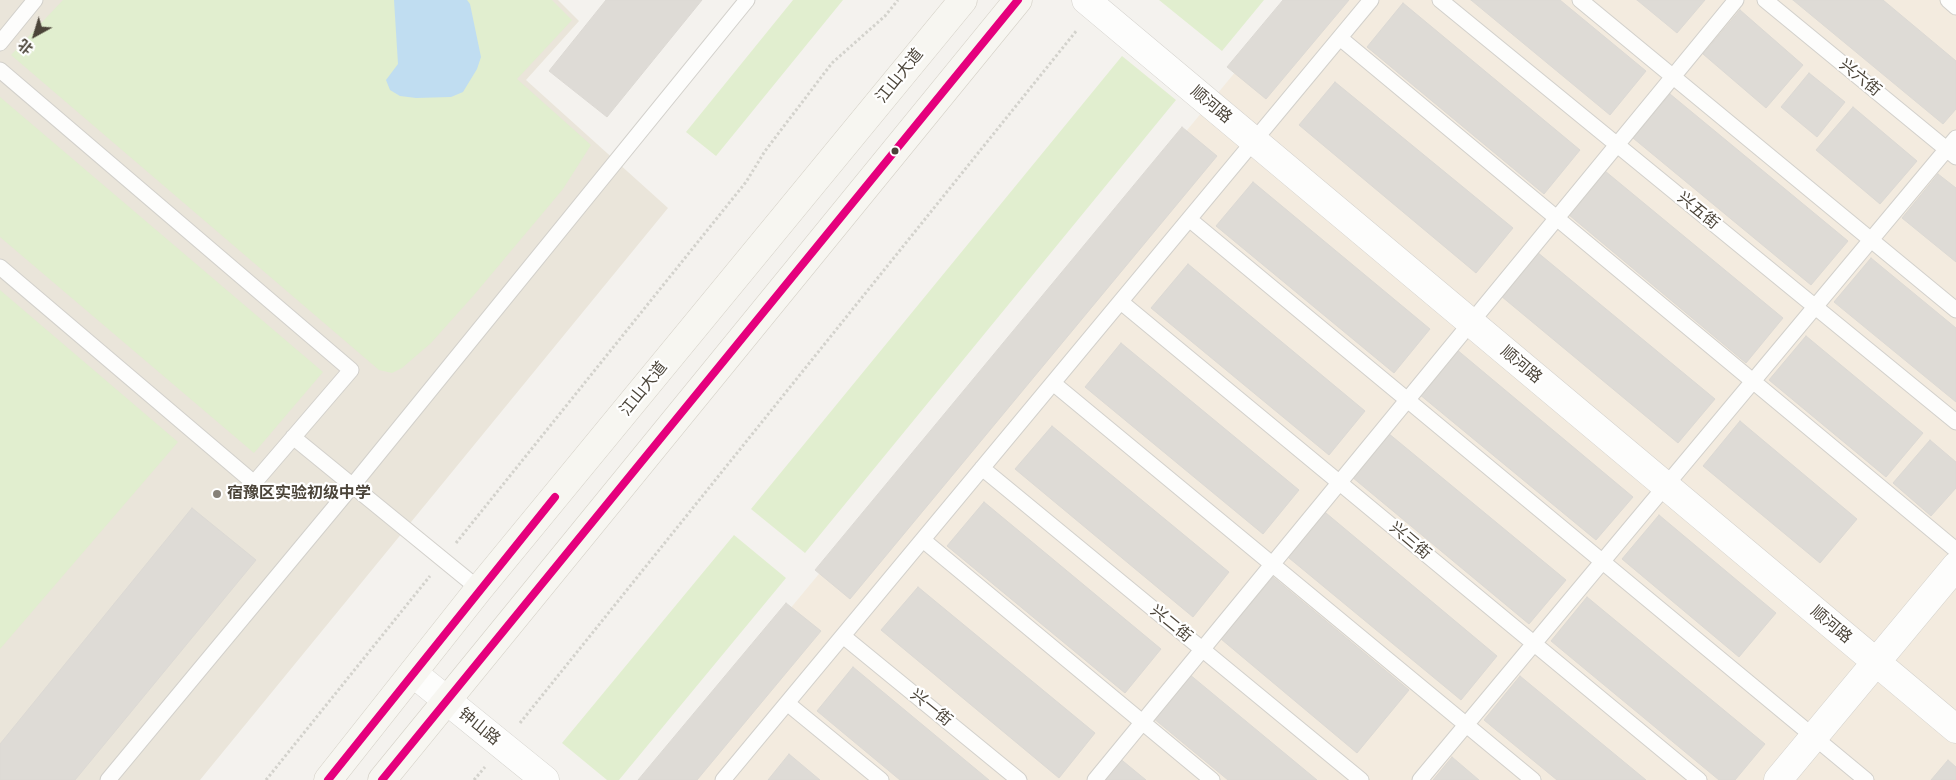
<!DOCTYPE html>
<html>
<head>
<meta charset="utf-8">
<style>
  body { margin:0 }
  #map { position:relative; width:1956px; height:780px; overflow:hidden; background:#f4f2ee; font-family:Arial,"Noto Sans SC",sans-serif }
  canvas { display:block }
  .north { position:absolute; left:10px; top:10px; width:50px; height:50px; -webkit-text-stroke:4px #fff; paint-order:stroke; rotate:219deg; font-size:14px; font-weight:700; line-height:20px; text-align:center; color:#4b4439 }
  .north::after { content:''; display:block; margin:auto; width:18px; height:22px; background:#4b4439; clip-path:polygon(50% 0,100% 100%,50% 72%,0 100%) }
</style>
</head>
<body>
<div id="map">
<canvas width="1956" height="780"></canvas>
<div class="north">北</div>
</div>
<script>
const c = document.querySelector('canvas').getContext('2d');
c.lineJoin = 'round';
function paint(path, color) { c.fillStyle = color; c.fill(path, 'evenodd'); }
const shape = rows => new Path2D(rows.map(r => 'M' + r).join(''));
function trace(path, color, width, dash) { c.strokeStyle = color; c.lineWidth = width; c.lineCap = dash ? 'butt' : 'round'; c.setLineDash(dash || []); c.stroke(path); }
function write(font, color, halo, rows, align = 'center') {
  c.font = font + ' Arial,"Noto Sans SC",sans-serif'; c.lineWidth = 4.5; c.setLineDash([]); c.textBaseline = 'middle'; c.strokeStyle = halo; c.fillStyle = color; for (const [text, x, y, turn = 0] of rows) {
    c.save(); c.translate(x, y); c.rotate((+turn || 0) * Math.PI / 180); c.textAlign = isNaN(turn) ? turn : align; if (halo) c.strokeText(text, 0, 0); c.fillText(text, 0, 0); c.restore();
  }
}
paint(shape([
  [1295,0,1956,0,1956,780,648,780]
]), '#f3ebdf');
paint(shape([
  [0,0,558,0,579,21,526,80,668,208,200,780,0,780]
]), '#eae5da');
paint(shape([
  [63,0,552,0,572,20,517,79,591,145,563,189,474,295,431,343,402,368,392,373,379,370,11,55],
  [793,0,843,0,716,156,686,132],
  [1159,0,1264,0,1222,51],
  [1122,56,1176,100,805,553,751,509],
  [0,97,323,372,254,453,0,237],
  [0,290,178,442,0,649],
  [734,535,786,578,619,780,607,780,562,743]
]), '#e1eecf');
paint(shape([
  [394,0,467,0,470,4,481,57,477,69,463,92,451,97,416,98,400,96,390,90,386,80,398,64]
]), '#c0ddf1');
const building = shape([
  [606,0,702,0,607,117,549,71,606,0],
  [1283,0,1349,0,1266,99,1227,67,1283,0],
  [1471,0,1560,0,1646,71,1610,115,1471,0],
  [1637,0,1705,0,1677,33,1637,0],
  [1793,0,1883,0,1956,61,1956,109,1943,124,1793,0],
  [1403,3,1580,150,1544,194,1367,47,1403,3],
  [1740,10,1803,65,1766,108,1703,54,1740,10],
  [1809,73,1845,102,1817,137,1781,107,1809,73],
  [1335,82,1513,228,1476,273,1299,125,1335,82],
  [1670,94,1848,241,1811,285,1633,138,1670,94],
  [1853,107,1917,161,1880,204,1816,150,1853,107],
  [1182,127,1217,156,850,599,815,570,1182,127],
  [1605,171,1783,318,1746,363,1569,215,1605,171],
  [1938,174,1956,188,1956,262,1902,218,1938,174],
  [1253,182,1430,329,1394,373,1216,226,1253,182],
  [1537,252,1715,399,1678,443,1501,296,1537,252],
  [1871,258,1956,328,1956,402,1834,302,1871,258],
  [1188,264,1365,411,1329,455,1151,308,1188,264],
  [1806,336,1923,433,1886,477,1769,380,1806,336],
  [1121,343,1299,490,1263,534,1085,387,1121,343],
  [1456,349,1633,497,1596,540,1419,394,1456,349],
  [1740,421,1857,519,1820,563,1703,466,1740,421],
  [1052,426,1229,572,1193,617,1015,469,1052,426],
  [1388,433,1566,580,1529,624,1352,477,1388,433],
  [1930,440,1956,462,1956,488,1931,516,1893,483,1930,440],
  [984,502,1161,649,1125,693,947,546,984,502],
  [192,508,256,560,75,780,0,780,0,744,192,508],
  [1320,508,1497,656,1461,700,1283,553,1320,508],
  [1659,515,1776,613,1739,657,1622,559,1659,515],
  [1273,577,1409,690,1357,753,1221,639,1273,577],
  [918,587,1095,733,1059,778,881,630,918,587],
  [1587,597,1765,744,1735,780,1719,780,1551,641,1587,597],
  [786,603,821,631,697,780,638,780,786,603],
  [853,667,989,780,900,780,817,711,853,667],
  [1189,674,1317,780,1228,780,1153,718,1189,674],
  [1520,676,1646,780,1557,780,1484,720,1520,676],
  [789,754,820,780,768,780,789,754],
  [1118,757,1146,780,1100,780,1118,757],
  [1452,757,1479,780,1433,780,1452,757],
  [1948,760,1956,767,1956,780,1931,780,1948,760]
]);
paint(building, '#dedbd6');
trace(building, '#dcd9d4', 1);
const lane = shape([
  [1440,0,1956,422],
  [1580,0,1956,310],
  [1765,0,1956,157],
  [1948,0,1956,7],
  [1340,38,1956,550],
  [0,43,35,0],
  [0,70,351,370,254,483,0,267],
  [1189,219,1866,780],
  [1121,302,1699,780],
  [1053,383,1533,780],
  [293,437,479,589],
  [982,468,1361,780],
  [923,540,1212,780],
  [843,636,1019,780],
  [787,703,881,780],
  [108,780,353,485,747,0],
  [723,780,1371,0],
  [1095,780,1736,0],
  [1420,780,1956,138]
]);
const street = shape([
  [1086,0,1956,729],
  [413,673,545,780],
  [1778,780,1956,566]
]);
const secondary = shape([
  [328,780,479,589,963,0],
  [382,780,1018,0]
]);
trace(lane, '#d2d0cb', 17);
trace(street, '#d2d0cb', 29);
trace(secondary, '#d3cfc5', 29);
trace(shape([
  [456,543,746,182,765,151,832,63,885,16,898,0],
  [520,723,1077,30],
  [266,780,430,576],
  [474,780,485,767]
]), '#d3d2cc', 3, [2.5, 2.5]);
trace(lane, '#fdfdfc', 15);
trace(street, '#fdfdfc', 28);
trace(secondary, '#f7f6f1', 28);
trace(shape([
  [328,780,555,497],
  [382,780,1018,0]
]), '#e5007d', 8);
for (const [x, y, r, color] of [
  [895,151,4.5,"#4b4439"],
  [217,494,5,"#868178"]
]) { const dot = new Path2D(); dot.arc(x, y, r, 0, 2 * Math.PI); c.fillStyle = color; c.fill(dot); trace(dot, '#fff', 2); }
write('16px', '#4b4439', '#fff', [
  ["江山大道",900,76,-51],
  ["兴六街",1860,78,39],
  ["顺河路",1211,105,40],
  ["兴五街",1698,211,39],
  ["顺河路",1521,365,40],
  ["江山大道",644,389,-51],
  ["兴三街",1410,541,40],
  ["兴二街",1171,624,39],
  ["顺河路",1831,625,40],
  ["兴一街",931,708,39],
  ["钟山路",479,727,39]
]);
write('bold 16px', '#4b4439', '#fff', [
  ["宿豫区实验初级中学",227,494]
], 'left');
</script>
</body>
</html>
